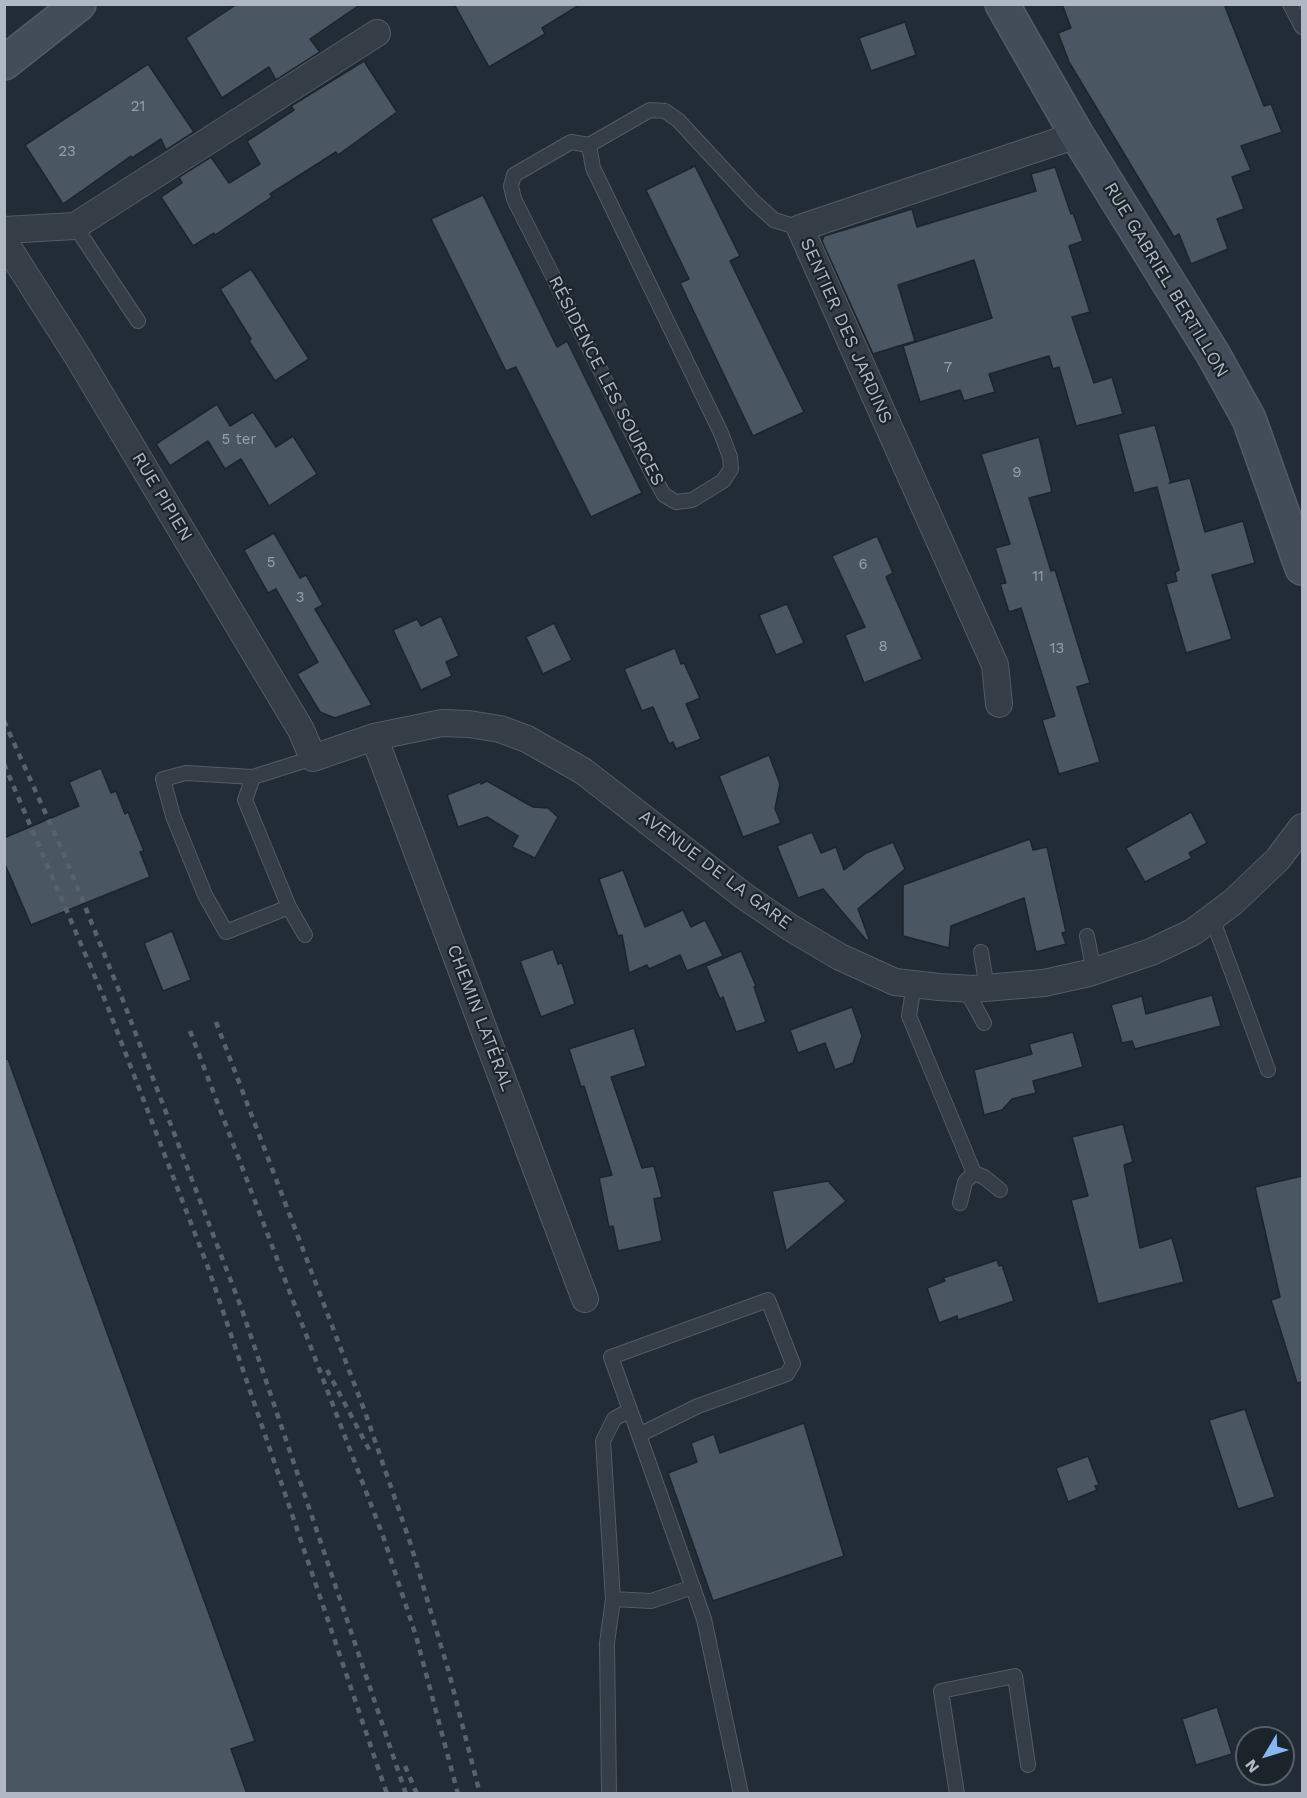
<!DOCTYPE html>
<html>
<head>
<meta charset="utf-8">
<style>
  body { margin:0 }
  #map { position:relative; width:1307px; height:1798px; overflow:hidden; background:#222c36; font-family:"Work Sans",sans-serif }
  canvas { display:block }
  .frame { position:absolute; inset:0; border:6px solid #b0b8c3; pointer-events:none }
  .north { position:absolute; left:1235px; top:1726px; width:60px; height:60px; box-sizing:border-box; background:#1b232b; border:2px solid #575f68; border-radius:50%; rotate:232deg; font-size:16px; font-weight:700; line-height:24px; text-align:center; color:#b0b8c3 }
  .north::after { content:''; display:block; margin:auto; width:21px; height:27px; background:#88b7f0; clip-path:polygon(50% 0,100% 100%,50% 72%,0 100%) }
</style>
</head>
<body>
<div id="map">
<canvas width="1307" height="1798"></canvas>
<div class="frame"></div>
<div class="north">N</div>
</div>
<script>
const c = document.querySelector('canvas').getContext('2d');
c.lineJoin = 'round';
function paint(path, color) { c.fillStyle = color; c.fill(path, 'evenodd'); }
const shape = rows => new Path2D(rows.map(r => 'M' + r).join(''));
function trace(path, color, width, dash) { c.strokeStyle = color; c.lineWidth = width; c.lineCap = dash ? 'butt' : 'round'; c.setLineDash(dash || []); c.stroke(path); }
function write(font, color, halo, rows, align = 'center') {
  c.font = font + ' "Work Sans",sans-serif'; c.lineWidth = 4.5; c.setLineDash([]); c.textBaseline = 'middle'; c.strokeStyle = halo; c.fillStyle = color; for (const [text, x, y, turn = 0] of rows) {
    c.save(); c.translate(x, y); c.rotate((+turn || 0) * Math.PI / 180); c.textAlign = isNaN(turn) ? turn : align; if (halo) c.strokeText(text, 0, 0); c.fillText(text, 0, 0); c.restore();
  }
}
const building = shape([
  [237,4,361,4,310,39,320,52,276,80,269,67,222,98,186,38,237,4],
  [454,4,581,4,542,28,545,34,489,67,454,4],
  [1062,4,1224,4,1264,106,1271,104,1282,132,1241,146,1251,170,1232,177,1244,209,1217,219,1228,249,1191,264,1179,234,1174,237,1069,62,1058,33,1071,28,1062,4],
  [905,22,916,55,871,71,859,38,905,22],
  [364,61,397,112,338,155,336,152,270,194,272,197,215,235,214,233,193,246,161,197,182,183,179,177,211,157,229,183,260,164,247,141,294,110,291,106,364,61],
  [148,64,194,132,166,150,161,139,132,158,131,156,63,204,25,145,148,64],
  [695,166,740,256,730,261,804,412,753,436,680,283,689,279,646,190,695,166],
  [1055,167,1071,214,1073,213,1083,241,1069,246,1090,312,1072,317,1094,383,1112,377,1123,414,1076,426,1059,367,1053,369,1049,356,989,374,995,392,964,401,960,390,920,402,903,346,992,318,974,260,898,285,915,341,873,354,822,241,824,236,912,209,917,227,1036,191,1031,174,1055,167],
  [483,195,557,347,567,341,642,493,591,517,516,367,506,371,431,219,483,195],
  [251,269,309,359,275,381,249,341,251,339,220,289,251,269],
  [217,404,230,426,253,412,276,447,293,436,317,474,269,506,241,459,225,469,208,441,170,466,156,444,217,404],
  [1155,425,1171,483,1169,483,1190,478,1205,532,1243,521,1255,563,1212,575,1232,639,1186,653,1166,584,1177,581,1175,572,1179,570,1157,487,1134,493,1118,434,1155,425],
  [1039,437,1052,492,1029,498,1051,571,1055,570,1090,683,1077,687,1100,762,1059,774,1042,720,1055,716,1021,608,1009,612,1000,584,1006,583,995,548,1010,544,981,454,1039,437],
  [274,533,300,578,306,575,323,605,315,609,372,705,335,718,320,712,297,674,318,662,276,589,268,593,244,550,274,533],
  [877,536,893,573,886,577,922,659,864,683,845,635,865,627,832,556,877,536],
  [787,604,804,643,776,655,759,615,787,604],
  [441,616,459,656,446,662,452,676,421,690,393,630,417,619,421,626,441,616],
  [554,623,572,660,543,674,526,637,554,623],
  [675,648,681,664,684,663,700,698,686,704,701,739,676,749,673,742,669,744,653,707,642,711,624,669,675,648],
  [769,755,780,784,775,809,781,823,743,837,719,776,769,755],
  [101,768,111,793,116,791,125,814,128,812,144,851,140,852,150,877,31,925,4,862,4,838,79,806,69,782,101,768],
  [487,781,533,807,548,808,558,817,535,858,512,847,518,836,487,817,458,827,447,795,480,782,481,784,487,781],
  [1191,812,1207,843,1189,853,1192,858,1145,882,1126,848,1191,812],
  [812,832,821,853,836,847,844,870,866,853,893,842,905,869,858,909,869,939,867,941,823,889,798,898,777,846,812,832],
  [1030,839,1033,850,1047,847,1066,932,1062,933,1066,944,1036,952,1024,898,951,926,949,948,903,936,903,885,1030,839],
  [623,870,645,927,683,910,691,927,705,920,723,956,687,971,680,955,649,969,647,965,629,973,622,935,618,936,599,879,623,870],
  [172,931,191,980,163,991,144,943,172,931],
  [553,949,558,964,562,963,575,1004,541,1017,520,961,553,949],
  [741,951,756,986,754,987,766,1022,736,1032,723,997,720,999,706,966,741,951],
  [1212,995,1221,1026,1135,1049,1132,1041,1122,1043,1111,1005,1142,996,1146,1014,1212,995],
  [852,1007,862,1036,853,1063,835,1070,825,1043,798,1053,790,1030,852,1007],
  [634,1028,646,1066,611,1077,642,1168,654,1166,662,1197,654,1199,662,1241,618,1251,613,1226,609,1227,599,1178,612,1175,584,1086,581,1087,569,1049,634,1028],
  [1073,1032,1083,1067,1033,1081,1036,1093,1012,1099,1002,1110,984,1115,974,1070,1032,1054,1029,1044,1073,1032],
  [4,1059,8,1059,255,1741,231,1749,247,1794,4,1794,4,1059],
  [1123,1124,1133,1162,1124,1165,1140,1248,1172,1238,1184,1282,1098,1304,1071,1200,1088,1196,1072,1137,1123,1124],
  [1302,1176,1302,1382,1297,1383,1271,1300,1280,1297,1255,1187,1302,1176],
  [828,1181,846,1201,786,1251,772,1191,828,1181],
  [997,1260,999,1266,1002,1265,1014,1301,958,1320,957,1316,939,1323,927,1288,945,1281,943,1278,997,1260],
  [1245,1409,1275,1497,1238,1509,1209,1420,1245,1409],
  [804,1423,844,1556,713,1601,668,1473,697,1462,691,1443,714,1434,720,1453,804,1423],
  [1088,1456,1099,1485,1095,1486,1097,1490,1068,1502,1056,1468,1088,1456],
  [1217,1707,1232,1754,1196,1765,1182,1719,1217,1707]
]);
paint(building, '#4a5662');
trace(building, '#1c252d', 1.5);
const lane = shape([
  [1290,4,1302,27],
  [589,145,571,142,514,175,511,186,514,199,653,475,664,495,676,502,692,500,723,481,731,469,730,457,721,433,593,168,589,145,650,110,665,111,678,120,753,201,774,220,800,228],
  [75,226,138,321],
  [253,777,245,800,289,907,226,932,205,895,173,816,163,779,186,773,253,777,313,758],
  [289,907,305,935],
  [1212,918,1268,1070],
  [1087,936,1094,972],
  [981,952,987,988],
  [914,984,909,1016,974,1173],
  [965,988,984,1023],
  [960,1203,965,1182,974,1173,984,1177,1000,1190],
  [630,1410,614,1419,603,1441,613,1599,651,1601,693,1587],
  [639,1435,698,1406,787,1374,793,1364,768,1300,611,1357,639,1435,704,1619,741,1794],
  [609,1794,607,1643,613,1599],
  [957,1794,941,1691,1015,1676,1028,1765]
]);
const street = shape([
  [4,230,75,226,377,33],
  [4,241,78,357,301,730,313,758,374,737,442,723,469,724,500,729,527,739,583,771,744,896,791,928,840,957,895,982,939,987,973,989,1044,983,1089,973,1151,952,1193,932,1233,902,1278,859,1302,827],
  [999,704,995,665,800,228,1077,135],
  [374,737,585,1299]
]);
const secondary = shape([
  [1002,4,1077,135,1213,354,1249,419,1302,568],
  [4,63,79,4]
]);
trace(lane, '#535b64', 16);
trace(street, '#535b64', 28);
trace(secondary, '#535b64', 36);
trace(lane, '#353e47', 14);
trace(street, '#353e47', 26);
trace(secondary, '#434d5a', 33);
trace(shape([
  [4,721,63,852,122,998,241,1307,406,1794],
  [4,764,107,1005,209,1270,387,1794],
  [216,1022,365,1412,410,1542,448,1669,480,1794],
  [190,1031,383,1536,416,1636,458,1794],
  [327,1370,372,1455],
  [405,1766,417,1794]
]), '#57626e', 4.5, [6, 6]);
write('15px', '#96a0ab', null, [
  ["21",138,107],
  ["23",67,152],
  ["7",948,368],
  ["5 ter",239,440],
  ["9",1017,473],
  ["5",271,563],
  ["6",863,565],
  ["11",1038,577],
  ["3",300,598],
  ["8",883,647],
  ["13",1057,649]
]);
write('18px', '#b0b8c3', '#1b232b', [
  ["RUE GABRIEL BERTILLON",1166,280,59],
  ["SENTIER DES JARDINS",846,331,66],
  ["RÉSIDENCE LES SOURCES",606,381,63],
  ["RUE PIPIEN",162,497,59],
  ["AVENUE DE LA GARE",715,870,37],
  ["CHEMIN LATÉRAL",480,1018,69]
]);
</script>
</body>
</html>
